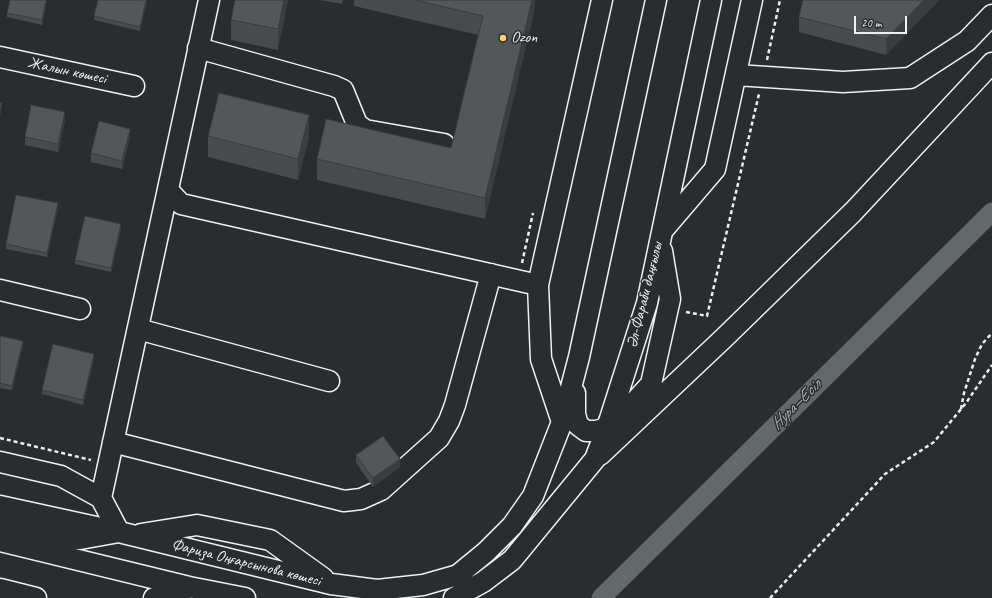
<!DOCTYPE html>
<html>
<head>
<meta charset="utf-8">
<style>
  body { margin:0 }
  #map { position:relative; width:992px; height:598px; overflow:hidden; background:#2a2d2e; font-family:Caveat,sans-serif }
  canvas { display:block }
  .scale { position:absolute; left:854px; top:16px; width:53px; height:18px; box-sizing:border-box; border:2px solid #e8f1f8; border-top:0; padding-left:5px; font-size:12px; line-height:14px; white-space:nowrap; color:#e8f1f8; -webkit-text-stroke:3px #2a2d2e; paint-order:stroke }
</style>
</head>
<body>
<div id="map">
<canvas width="992" height="598"></canvas>
<div class="scale">20 m</div>
</div>
<script>
const c = document.querySelector('canvas').getContext('2d');
c.lineJoin = 'round';
const shape = rows => new Path2D(rows.map(r => 'M' + r).join(''));
function trace(path, color, width, dash) { c.strokeStyle = color; c.lineWidth = width; c.lineCap = dash ? 'butt' : 'round'; c.setLineDash(dash || []); c.stroke(path); }
function paint(path, color) { c.fillStyle = color; c.fill(path, 'evenodd'); }
function write(font, color, halo, rows, align = 'center') {
  c.font = font + ' Caveat,sans-serif'; c.lineWidth = 3; c.setLineDash([]); c.textBaseline = 'middle'; c.strokeStyle = halo; c.fillStyle = color; for (const [text, x, y, turn = 0] of rows) {
    c.save(); c.translate(x, y); c.rotate((+turn || 0) * Math.PI / 180); c.textAlign = isNaN(turn) ? turn : align; if (halo) c.strokeText(text, 0, 0); c.fillText(text, 0, 0); c.restore();
  }
}
trace(shape([
  [601,598,992,212]
]), '#63686b', 19);
const minor = shape([
  [198,48,334,86,343,90,357,124,365,130,444,144],
  [0,57,134,86],
  [736,75,843,82,910,78,967,41,992,15],
  [168,190,181,204,538,285],
  [663,230,715,169,752,0],
  [0,290,80,309],
  [138,329,329,381],
  [575,393,575,414,578,425,586,431,596,431,607,428],
  [609,421,630,407,651,384,670,299,662,251],
  [562,422,541,359,538,285,602,0],
  [113,442,344,501,361,499,381,490,439,438,449,421,455,405,491,274],
  [600,455,725,337,853,212,992,63],
  [0,462,61,476,101,498,119,532,80,539,68,539,0,523],
  [101,498,209,0],
  [0,506,119,532,331,584,377,590,423,585,458,575,486,552,512,526,533,496,562,422,579,357,656,0],
  [141,534,197,525,270,540,323,578],
  [0,541,189,587,245,598],
  [0,589,36,598],
  [154,598,188,588],
  [454,598,483,582,512,560,595,459,607,428,647,303,711,0]
]);
trace(minor, '#e8f1f8', 23);
trace(shape([
  [767,60,780,0],
  [522,263,533,213],
  [686,312,707,316,759,94],
  [961,409,964,393,975,359,982,344,992,333],
  [0,438,91,460],
  [770,598,885,474,934,442,966,403,992,365]
]), '#e8f1f8', 2.5, [4, 3]);
trace(minor, '#2a2d2e', 20);
paint(shape([
  [47,0,42,25,7,17,7,13],
  [147,0,140,31,94,20,94,16],
  [288,0,278,50,231,40,231,20],
  [319,0,343,0,342,4],
  [354,0,535,0,535,8,485,219,317,180,317,159,451,148,478,35,354,6],
  [803,0,939,0,886,55,799,32,799,17],
  [65,120,58,152,25,145,25,137],
  [208,136,309,136,298,180,208,157],
  [130,137,122,169,91,162,91,153],
  [58,208,47,257,6,249,6,244],
  [121,229,111,272,75,264,75,260],
  [0,336,23,345,12,390,0,388],
  [94,359,83,405,42,394,42,390],
  [356,455,400,467,373,487,356,463]
]), '#474b4d');
paint(shape([
  [46,0,47,0,42,25,42,20],
  [146,0,147,0,140,31,140,27],
  [284,0,288,0,278,50,278,29],
  [532,0,535,0,535,8,485,219,485,198],
  [924,0,939,0,886,55,886,39],
  [2,103,2,107,0,117,0,113],
  [65,112,65,120,58,152,58,144],
  [309,115,309,136,298,180,298,159],
  [130,129,130,137,122,169,122,161],
  [58,203,58,208,47,257,47,253],
  [121,224,121,229,111,272,111,268],
  [23,341,23,345,12,390,12,386],
  [94,354,94,359,83,405,83,400],
  [400,459,400,467,373,487,373,478]
]), '#3a3d3e');
const building = shape([
  [10,0,46,0,42,20,7,13,10,0],
  [98,0,146,0,140,27,94,16,98,0],
  [235,0,284,0,278,29,231,20,235,0],
  [415,0,532,0,485,198,317,159,326,119,451,148,483,16,415,0],
  [803,0,924,0,886,39,799,17,803,0],
  [219,93,309,115,298,159,208,136,219,93],
  [0,102,2,103,0,113,0,102],
  [31,105,65,112,58,144,25,137,31,105],
  [99,121,130,129,122,161,91,153,99,121],
  [16,195,58,203,47,253,6,244,16,195],
  [85,216,121,224,111,268,75,260,85,216],
  [0,336,23,341,12,386,0,383,0,336],
  [53,344,94,354,83,400,42,390,53,344],
  [383,436,400,459,373,478,356,455,383,436]
]);
paint(building, '#535759');
trace(building, '#3a3d3e', 1);
for (const [x, y, r, color] of [
  [503,38,4,"#ffd166"]
]) { const dot = new Path2D(); dot.arc(x, y, r, 0, 2 * Math.PI); c.fillStyle = color; c.fill(dot); trace(dot, '#2a2d2e', 1.5); }
write('16px', '#e8f1f8', '#2a2d2e', [
  ["Ozon",511,38]
], 'left');
write('16px', '#e8f1f8', '#2a2d2e', [
  ["Жалын көшесі",67,71,12],
  ["Әл-Фараби даңғылы",645,295,-76],
  ["Фариза Оңғарсынова көшесі",246,563,14]
]);
write('italic 17px', '#acb3b9', '#2a2d2e', [
  ["Нура—Есіл",796,405,-45]
]);
</script>
</body>
</html>
